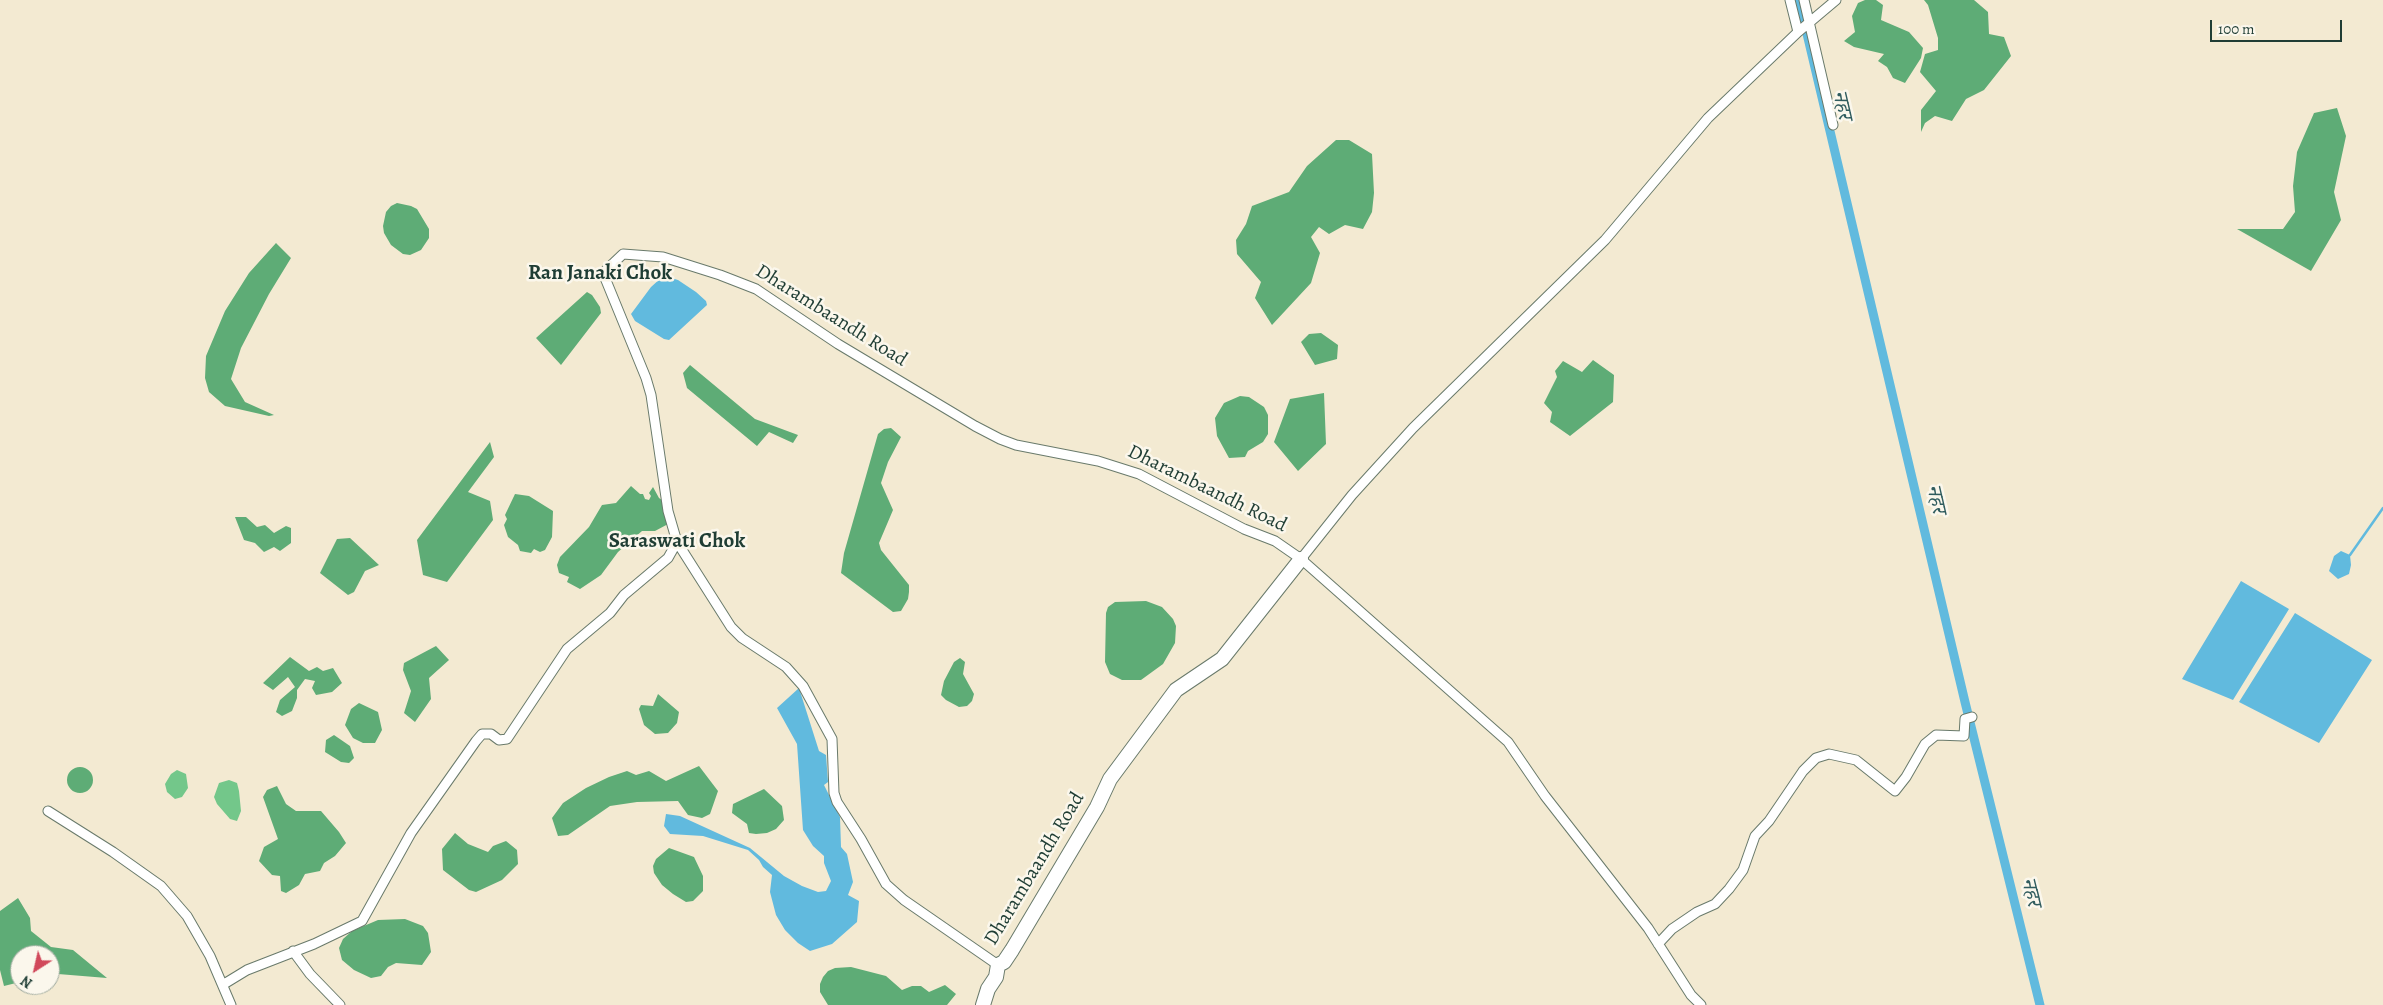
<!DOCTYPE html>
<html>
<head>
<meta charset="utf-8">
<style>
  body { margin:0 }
  #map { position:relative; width:2383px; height:1005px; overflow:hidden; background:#f3ead2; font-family:Alegreya,serif }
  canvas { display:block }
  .north { position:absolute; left:10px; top:945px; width:50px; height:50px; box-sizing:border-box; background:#fbf7ec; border:1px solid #a3ada2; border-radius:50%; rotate:215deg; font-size:14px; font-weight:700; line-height:20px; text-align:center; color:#1f3d34 }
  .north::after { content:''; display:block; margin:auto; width:18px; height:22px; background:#d1495b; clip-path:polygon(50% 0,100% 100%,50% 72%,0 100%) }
  .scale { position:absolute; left:2210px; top:20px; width:132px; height:22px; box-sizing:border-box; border:2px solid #1f3d34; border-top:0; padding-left:6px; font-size:15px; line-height:18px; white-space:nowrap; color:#1f3d34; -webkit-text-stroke:4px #fbf7ec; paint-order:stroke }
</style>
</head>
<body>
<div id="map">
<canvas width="2383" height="1005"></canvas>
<div class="north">N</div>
<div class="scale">100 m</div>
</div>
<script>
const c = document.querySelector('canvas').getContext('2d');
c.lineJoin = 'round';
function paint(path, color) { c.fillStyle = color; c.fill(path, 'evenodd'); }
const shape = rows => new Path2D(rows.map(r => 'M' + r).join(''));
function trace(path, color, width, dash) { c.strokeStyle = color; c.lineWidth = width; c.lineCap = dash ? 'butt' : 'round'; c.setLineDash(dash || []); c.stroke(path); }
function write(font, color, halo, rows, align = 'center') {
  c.font = font + ' Alegreya,"Noto Serif Devanagari",serif'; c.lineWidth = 5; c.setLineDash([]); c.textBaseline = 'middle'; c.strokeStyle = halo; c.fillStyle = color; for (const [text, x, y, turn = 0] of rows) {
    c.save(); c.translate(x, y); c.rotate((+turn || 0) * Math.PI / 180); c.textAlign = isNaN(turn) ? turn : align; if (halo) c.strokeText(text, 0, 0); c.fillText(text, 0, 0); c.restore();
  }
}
paint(shape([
  [177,770,186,774,188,788,182,797,175,799,167,792,165,784,171,774],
  [229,780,237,783,239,791,241,811,237,821,230,819,217,804,214,797,219,783]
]), '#73c78a');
paint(shape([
  [1865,0,1876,0,1883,5,1881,20,1909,32,1923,48,1921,58,1905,83,1893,78,1887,67,1878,61,1884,54,1854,47,1844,41,1855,32,1852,16,1858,3],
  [1924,0,1974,0,1988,12,1989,34,2004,37,2011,56,1984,90,1966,99,1952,121,1935,116,1925,123,1921,132,1921,110,1936,91,1920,72,1925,54,1938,50,1938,38,1928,5],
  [2337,108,2346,136,2334,192,2341,220,2311,271,2237,229,2283,229,2295,212,2293,186,2297,152,2314,113],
  [1336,140,1349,140,1372,154,1374,193,1372,212,1363,229,1345,225,1329,234,1319,227,1311,237,1320,253,1311,283,1272,325,1255,298,1261,282,1237,254,1236,240,1246,224,1252,206,1289,192,1307,166],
  [397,203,411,206,417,209,429,229,429,238,421,250,410,255,403,254,391,245,384,233,383,226,386,212,391,206],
  [276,243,291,258,269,294,241,348,231,379,245,402,274,415,269,416,225,406,209,392,205,378,206,356,225,311,249,273],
  [587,292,592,295,600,307,601,313,561,365,536,338],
  [1321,333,1338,345,1337,359,1315,365,1301,342,1309,334],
  [1593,360,1614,375,1613,402,1570,436,1550,422,1552,412,1544,403,1557,377,1555,371,1563,361,1582,372],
  [690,365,755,419,798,435,793,443,769,432,757,446,687,388,683,373],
  [1324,393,1326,444,1298,471,1274,442,1290,399],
  [1240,396,1249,397,1264,407,1268,415,1268,434,1263,442,1248,451,1245,457,1229,458,1217,436,1215,418,1224,403],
  [891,428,901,437,888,462,881,483,893,510,879,543,881,550,909,585,909,592,908,599,901,611,893,612,841,573,844,553,878,434,884,429],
  [490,442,494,457,468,492,490,501,493,520,447,582,423,575,417,540],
  [631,486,640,494,643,494,645,499,649,500,651,496,649,493,653,487,659,498,665,502,670,523,655,531,642,531,618,552,601,575,580,589,567,582,569,577,559,573,557,565,560,557,589,527,602,505,616,503],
  [515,494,529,496,553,511,552,537,545,550,540,552,534,549,531,553,520,551,518,545,508,537,504,525,507,519,505,515],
  [235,517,246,517,257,527,265,525,274,533,286,526,291,528,291,543,280,551,274,547,264,552,255,543,244,540],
  [350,538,379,565,365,571,354,592,348,595,320,573,337,539],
  [1146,601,1162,607,1173,619,1176,626,1175,643,1163,664,1141,680,1122,680,1110,674,1105,662,1106,613,1108,607,1115,602],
  [436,646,449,660,429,678,431,699,415,722,404,713,411,691,403,670,404,663],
  [290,657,309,671,317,667,323,671,333,668,342,683,332,692,316,695,312,688,315,681,305,679,297,690,297,698,292,711,282,716,276,712,280,700,295,687,288,677,273,690,263,683],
  [960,658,965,662,963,674,974,694,972,701,967,706,959,707,946,700,941,695,944,681,954,662],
  [658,694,679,712,677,723,668,733,655,734,644,725,639,709,641,705,653,706],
  [359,703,378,712,382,730,375,743,363,743,353,738,345,725,351,709],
  [334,735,350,746,354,758,349,763,341,762,325,752,326,740],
  [699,766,718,791,710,814,702,818,688,815,678,801,637,802,610,806,568,835,558,836,552,818,563,803,586,788,609,777,627,771,636,775,649,771,666,781],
  '67 780a13 13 0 1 1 26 0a13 13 0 1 1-26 0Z',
  [277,786,286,804,296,811,321,811,339,832,346,843,335,856,324,863,320,871,305,874,299,885,286,893,281,891,280,876,272,875,259,861,264,847,278,839,263,797,267,790],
  [764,789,782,806,784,820,776,829,767,833,756,834,749,833,747,824,732,813,733,804],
  [455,833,468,844,488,852,493,846,506,841,517,850,518,864,502,880,476,892,469,890,443,870,442,849],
  [669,848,694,857,703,876,703,891,693,901,686,902,673,894,662,885,654,873,653,866,656,859],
  [18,898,30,918,31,931,51,947,73,950,107,978,58,974,50,976,50,955,20,955,20,982,4,986,0,970,0,911],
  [405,919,423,926,428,933,431,952,422,965,396,963,388,967,381,976,371,978,354,970,342,960,339,948,343,939,352,931,378,920],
  [851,967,886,976,902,990,912,986,921,986,929,992,945,985,956,994,947,1005,828,1005,820,992,820,984,823,977,828,971,835,968]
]), '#5eac76');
paint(shape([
  [668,277,678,280,696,292,706,301,707,305,669,340,664,339,635,321,631,314,651,287,661,278],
  [2341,551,2350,555,2351,565,2349,574,2338,579,2329,571,2334,556],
  [2241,581,2289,609,2233,700,2182,679],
  [2295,613,2372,660,2319,743,2239,702],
  [799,688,819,751,826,755,828,782,824,785,840,817,841,847,847,854,853,882,848,895,859,901,857,922,832,944,810,951,798,943,785,930,776,915,770,892,772,875,763,867,759,860,748,850,703,836,670,834,664,826,666,814,680,816,750,848,784,876,802,886,818,892,826,891,831,881,824,863,824,856,813,846,803,830,797,744,777,708]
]), '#61bade');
trace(shape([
  [2350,555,2383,508]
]), '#61bade', 2.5);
trace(shape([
  [1799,0,1965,702,2040,1005]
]), '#61bade', 9);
const minor = shape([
  [1790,0,1798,32],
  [1804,0,1833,125],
  [1301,559,1352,495,1413,428,1605,240,1708,118,1798,32,1836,0],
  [48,811,113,852,161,886,187,916,210,956,231,1005],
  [1658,944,1672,929,1697,912,1715,904,1729,889,1743,870,1755,836,1769,821,1803,771,1816,758,1829,754,1856,760,1895,791,1906,777,1925,744,1936,735,1964,736,1965,719,1972,717],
  [293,951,310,974,340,1005],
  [998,965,904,900,886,884,861,839,837,802,834,793,832,739,803,686,786,667,742,638,731,627,677,542,668,511,651,395,646,378,603,273,623,254,663,257,720,275,756,289,838,344,975,426,1000,439,1016,445,1098,461,1139,474,1244,529,1275,541,1301,559,1508,742,1545,796,1648,928,1691,995,1701,1005],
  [224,984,247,970,314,944,362,921,411,833,476,741,482,734,491,734,499,740,507,739,567,649,610,613,624,595,668,558,677,542]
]);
const primary = shape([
  [983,1005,988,989,996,977,998,965,1004,962,1012,950,1097,807,1110,779,1176,690,1222,659,1301,559]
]);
trace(minor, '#697a6b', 11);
trace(primary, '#697a6b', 16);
trace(minor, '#fff', 9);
trace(primary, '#fff', 14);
write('20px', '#1f3d34', '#fbf7ec', [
  ["Dharambaandh Road",831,316,32],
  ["Dharambaandh Road",1207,489,26],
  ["Dharambaandh Road",1035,869,-59]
]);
write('italic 21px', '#305c5e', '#fbf7ec', [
  ["नहर",1841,105,77],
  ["नहर",1935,499,77],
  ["नहर",2030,892,76]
]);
write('bold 21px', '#1f3d34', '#fbf7ec', [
  ["Ran Janaki Chok",600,274],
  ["Saraswati Chok",677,542]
]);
</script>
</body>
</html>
